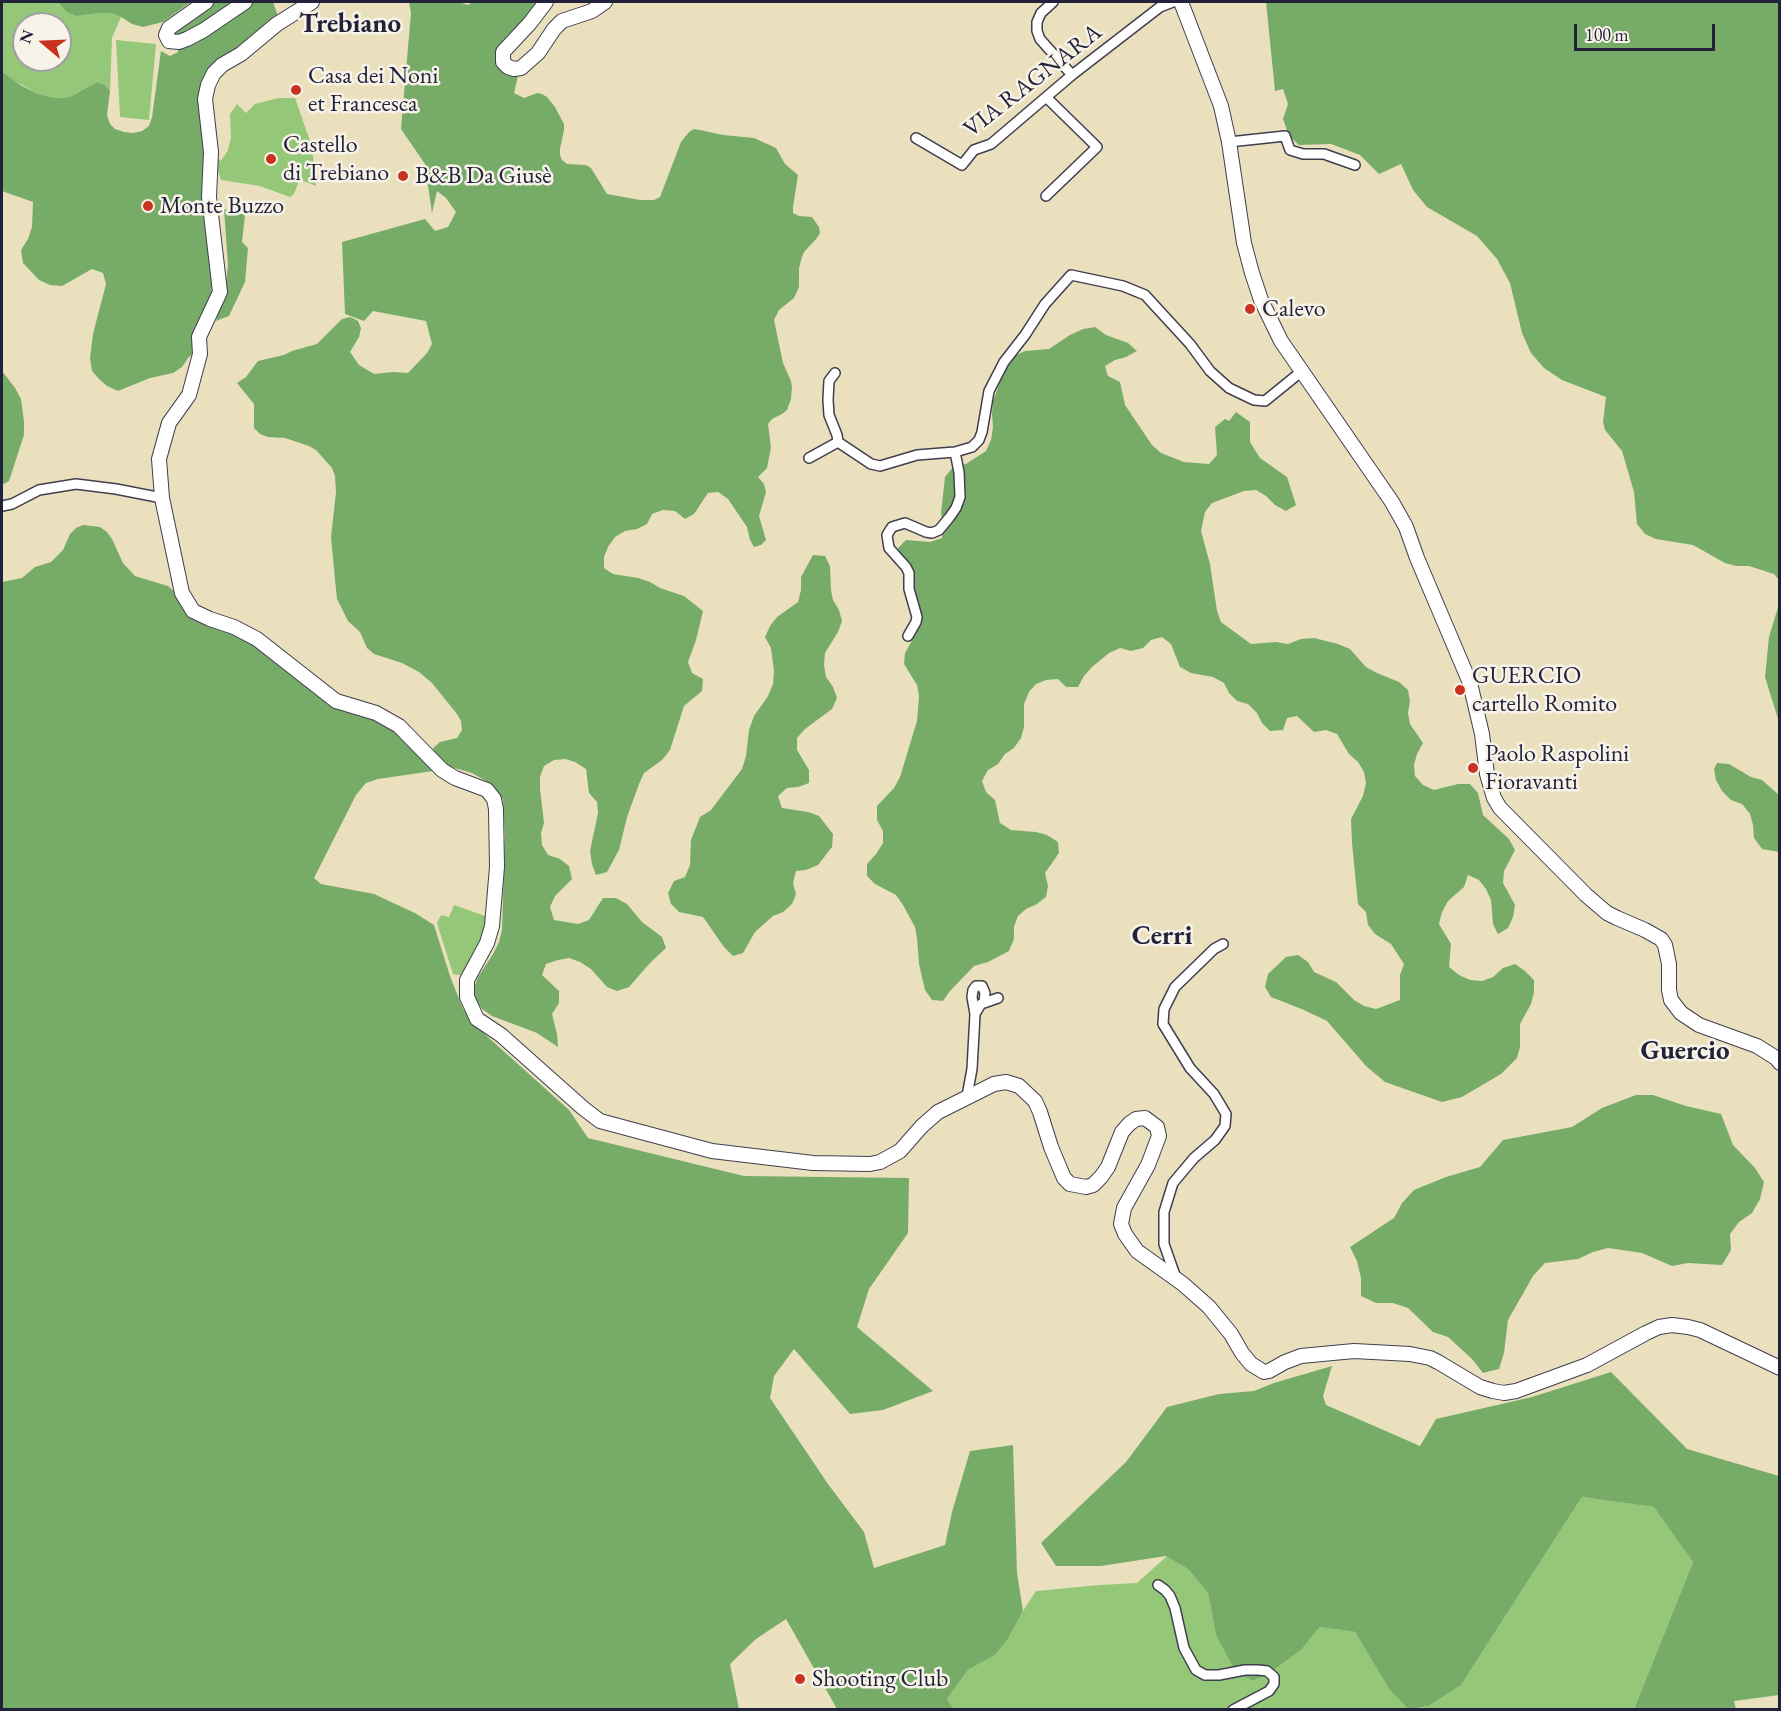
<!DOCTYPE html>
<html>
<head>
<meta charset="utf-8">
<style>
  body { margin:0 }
  #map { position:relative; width:1781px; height:1711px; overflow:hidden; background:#ebe0be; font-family:"EB Garamond",serif }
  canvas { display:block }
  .frame { position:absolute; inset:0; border:3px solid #22223b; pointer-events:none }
  .north { position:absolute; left:12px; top:12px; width:60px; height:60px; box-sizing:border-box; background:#f7f3e8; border:2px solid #a29fa3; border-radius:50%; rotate:289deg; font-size:16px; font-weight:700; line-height:24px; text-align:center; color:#22223b }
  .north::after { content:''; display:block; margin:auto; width:21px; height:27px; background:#c8321e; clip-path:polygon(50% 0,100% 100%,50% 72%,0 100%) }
  .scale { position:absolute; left:1574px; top:24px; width:141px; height:27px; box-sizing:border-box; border:3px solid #22223b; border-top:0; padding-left:8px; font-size:18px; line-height:21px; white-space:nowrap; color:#22223b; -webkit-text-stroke:4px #f7f3e8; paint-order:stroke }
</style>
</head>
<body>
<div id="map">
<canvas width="1781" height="1711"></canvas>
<div class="frame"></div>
<div class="north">N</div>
<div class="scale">100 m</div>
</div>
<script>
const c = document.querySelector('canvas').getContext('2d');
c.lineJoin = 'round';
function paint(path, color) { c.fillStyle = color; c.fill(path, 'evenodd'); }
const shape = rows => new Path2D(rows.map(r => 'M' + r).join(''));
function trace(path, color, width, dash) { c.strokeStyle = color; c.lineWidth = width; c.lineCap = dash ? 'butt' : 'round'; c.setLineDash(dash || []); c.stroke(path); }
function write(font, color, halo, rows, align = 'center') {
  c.font = font + ' "EB Garamond",serif'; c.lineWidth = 5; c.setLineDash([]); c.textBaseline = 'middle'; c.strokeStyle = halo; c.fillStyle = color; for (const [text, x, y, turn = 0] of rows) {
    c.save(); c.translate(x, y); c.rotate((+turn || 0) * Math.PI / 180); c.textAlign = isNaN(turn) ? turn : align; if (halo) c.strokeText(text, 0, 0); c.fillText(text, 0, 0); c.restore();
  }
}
paint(shape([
  [2,2,57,2,59,5,77,16,99,13,110,13,121,17,112,38,110,91,105,85,97,82,72,96,64,98,55,98,38,94,6,76,2,72],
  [24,24,60,24,60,60,24,60],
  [116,40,156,44,149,120,120,117],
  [279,98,295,98,312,147,316,186,301,180,299,181,294,194,290,197,260,186,221,180,211,152,221,161,228,150,231,138,230,114,237,104,246,113,255,104],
  [454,905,488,917,480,949,472,955,464,976,453,974,437,923,441,915,449,917],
  [1582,1497,1655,1507,1693,1562,1634,1709,1412,1710,1429,1706,1461,1685],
  [1167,1556,1188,1569,1208,1593,1216,1635,1253,1681,1274,1670,1301,1650,1320,1627,1355,1632,1389,1689,1408,1709,953,1710,947,1699,968,1670,995,1655,1008,1639,1023,1611,1036,1591,1100,1585,1137,1583]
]), '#94c778');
paint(shape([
  [57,2,191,2,163,22,143,27,132,24,121,17,110,13,99,13,77,16,67,12],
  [215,2,236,2,190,34,174,36,173,32,176,29],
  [252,2,273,2,278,16,277,24,213,66,207,72,198,101,205,150,213,279,207,322,195,352,188,358,182,367,173,373,150,378,118,391,107,386,99,379,92,371,90,358,93,334,106,284,103,273,92,269,62,286,50,285,39,280,23,263,21,250,28,239,32,227,33,202,2,191,2,72,22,86,38,94,55,98,64,98,72,96,97,82,105,85,110,91,107,115,110,124,115,129,124,132,133,133,142,131,149,126,152,117,161,51,170,56,178,52,178,47],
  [409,2,459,2,468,5,472,2,536,2,499,56,518,76,514,93,524,98,537,93,542,94,547,97,555,107,564,124,564,130,560,149,560,155,562,160,567,164,586,165,591,168,607,194,640,200,654,200,660,197,681,142,689,132,694,129,700,130,723,135,754,138,776,148,785,164,798,175,793,207,793,213,799,216,812,217,819,227,820,233,817,238,804,252,802,257,799,268,799,287,794,298,779,310,774,320,783,363,791,381,792,387,791,399,787,410,782,414,772,419,768,424,771,448,767,468,758,477,764,484,766,492,759,516,766,540,761,545,754,547,750,540,747,527,728,499,718,492,708,493,694,514,685,519,675,511,663,510,652,514,647,524,637,529,625,531,615,537,608,547,604,557,604,568,613,574,638,578,650,582,660,588,684,596,703,611,696,640,688,662,692,673,703,679,702,691,684,706,670,750,662,760,644,773,639,784,627,817,619,850,607,872,596,875,592,864,590,851,598,813,597,802,589,793,586,769,575,762,565,759,554,760,544,766,540,777,540,789,544,823,541,833,542,845,548,855,560,859,569,866,572,879,555,896,550,907,554,920,578,924,589,920,603,898,616,898,627,904,642,922,662,937,666,948,650,963,629,987,617,991,607,987,591,969,580,962,569,958,558,960,546,964,542,975,559,991,559,1003,552,1014,557,1034,558,1047,537,1033,492,1016,482,1009,476,1000,474,988,478,977,493,954,499,942,502,930,505,835,503,800,499,793,486,781,472,773,448,766,436,756,433,748,440,742,457,738,462,730,461,721,457,714,432,683,419,672,402,663,374,654,367,648,360,632,348,621,337,599,335,580,331,537,336,492,335,476,332,468,316,450,309,446,285,438,268,437,260,434,254,428,254,404,237,383,246,377,258,361,284,355,292,351,317,344,342,319,350,317,358,321,361,328,359,337,350,352,359,365,374,374,393,372,408,373,427,353,432,344,426,321,373,311,364,321,345,314,342,242,425,219,435,231,448,227,456,212,446,198,437,191,432,213,425,164,401,129,411,13],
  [1266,2,1779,2,1779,580,1774,574,1749,566,1736,566,1725,563,1693,545,1656,539,1645,534,1637,524,1634,492,1622,451,1605,430,1603,422,1606,397,1562,380,1544,368,1531,353,1522,333,1510,283,1497,259,1477,236,1427,207,1413,190,1401,164,1379,174,1360,155,1331,144,1299,145,1289,136,1283,119,1288,104,1283,89,1275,91],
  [224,209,245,215,242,242,248,248,245,282,229,316,216,321,225,290,228,266],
  [1095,327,1106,335,1128,343,1137,351,1126,357,1115,360,1105,366,1108,376,1120,382,1125,405,1152,445,1161,453,1184,462,1209,464,1217,455,1215,427,1225,419,1229,421,1236,412,1250,422,1250,442,1260,458,1287,477,1296,505,1286,511,1275,505,1266,496,1256,490,1244,491,1212,503,1205,512,1201,531,1210,564,1217,611,1221,622,1251,644,1276,642,1288,644,1301,639,1314,638,1338,644,1350,649,1366,667,1377,673,1399,682,1408,690,1410,701,1408,713,1410,724,1423,743,1417,754,1414,765,1415,776,1423,785,1434,790,1458,784,1470,784,1478,793,1483,815,1509,839,1515,850,1504,871,1503,883,1515,905,1513,917,1508,928,1498,934,1493,924,1491,900,1486,889,1479,880,1468,875,1464,887,1448,901,1442,912,1439,924,1451,944,1449,967,1459,975,1470,980,1482,981,1493,977,1503,968,1515,964,1525,971,1534,980,1534,992,1531,1004,1520,1024,1520,1047,1517,1058,1501,1074,1462,1097,1442,1102,1385,1082,1366,1066,1327,1021,1304,1010,1271,997,1265,987,1268,974,1286,957,1298,955,1308,962,1314,972,1336,982,1354,1000,1364,1006,1376,1009,1400,1000,1400,975,1404,964,1391,944,1375,934,1368,925,1366,912,1358,904,1352,843,1351,819,1363,796,1366,783,1364,772,1358,762,1349,754,1337,734,1326,730,1314,732,1297,716,1287,718,1283,730,1270,731,1262,723,1257,713,1248,704,1237,701,1229,693,1224,683,1213,677,1191,673,1180,667,1171,644,1162,637,1151,640,1143,648,1131,651,1120,648,1109,653,1092,667,1084,676,1078,687,1066,687,1058,679,1046,680,1036,684,1029,692,1024,704,1024,727,1021,738,1014,748,1005,754,998,764,988,770,982,781,986,792,995,800,1000,823,1011,830,1036,832,1047,835,1058,842,1059,853,1045,873,1048,886,1046,897,1037,904,1026,909,1018,916,1014,927,1014,939,1009,951,988,962,974,966,950,991,943,1001,932,1000,925,990,919,964,917,938,915,927,903,905,896,895,875,884,867,876,867,864,876,854,883,843,883,831,877,820,877,806,894,788,900,777,917,721,919,696,917,685,904,664,905,653,918,630,919,617,898,548,906,540,930,542,942,538,943,526,941,513,945,477,953,467,966,464,986,451,991,440,993,427,992,414,993,401,1006,366,1014,356,1025,351,1049,349,1070,335,1083,329],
  [2,371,15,388,21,399,24,422,24,435,9,481,2,485],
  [83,525,100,527,107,532,112,539,123,563,135,576,168,586,187,603,396,730,433,771,378,779,366,783,356,795,314,878,321,884,374,894,415,913,434,925,450,976,463,1009,479,1029,569,1110,588,1138,744,1176,909,1178,908,1233,869,1289,857,1327,933,1391,883,1410,850,1414,794,1349,774,1376,770,1398,828,1484,864,1532,874,1568,945,1545,952,1512,970,1451,1013,1445,1017,1573,1023,1611,1008,1639,995,1655,968,1670,947,1699,953,1709,837,1709,786,1619,756,1639,730,1664,739,1709,2,1710,2,582,22,578,35,567,51,562,63,550,70,534,76,528],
  [813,555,825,556,830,566,831,590,833,600,839,610,842,621,838,632,825,653,824,665,826,677,833,687,837,698,832,709,805,729,797,738,797,750,809,770,809,783,798,787,787,788,778,796,782,808,808,812,819,816,833,834,832,847,818,865,806,870,796,871,793,883,796,894,792,904,783,912,773,916,755,932,743,953,733,956,724,947,703,917,679,912,671,904,668,893,674,881,685,877,690,865,691,840,700,817,711,810,742,769,746,756,749,730,754,716,768,696,773,684,774,671,771,648,765,637,770,626,777,617,798,602,801,590,801,577],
  [1779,604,1779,722,1765,677,1769,637],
  [1717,763,1729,764,1751,777,1762,780,1779,795,1779,852,1762,849,1754,838,1753,825,1750,814,1742,804,1731,800,1722,791,1716,780,1714,769],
  [1636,1095,1653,1095,1686,1106,1721,1114,1733,1145,1755,1168,1764,1182,1760,1199,1752,1213,1739,1222,1730,1234,1731,1250,1722,1265,1688,1263,1672,1266,1642,1253,1608,1248,1593,1252,1578,1259,1545,1263,1533,1276,1508,1320,1504,1353,1499,1369,1483,1373,1472,1359,1448,1337,1433,1332,1408,1308,1393,1303,1376,1303,1361,1296,1361,1278,1357,1261,1350,1247,1394,1218,1402,1203,1414,1190,1446,1177,1480,1167,1503,1140,1572,1127,1602,1108],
  [1332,1366,1323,1396,1326,1405,1420,1446,1436,1419,1532,1397,1611,1372,1687,1449,1779,1476,1779,1695,1734,1701,1736,1709,1634,1709,1693,1562,1654,1507,1582,1497,1461,1685,1429,1706,1412,1709,1408,1709,1389,1689,1355,1632,1320,1627,1301,1650,1274,1670,1253,1681,1236,1672,1216,1635,1208,1593,1188,1569,1166,1556,1101,1566,1056,1566,1041,1543,1126,1462,1167,1407,1219,1394,1254,1391,1274,1383]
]), '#77ac68');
const street = shape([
  [1053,2,1041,13,1037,22,1037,31,1040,39,1072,75],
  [916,138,962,165,974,150,991,144,1072,75,1160,7,1173,2],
  [1229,142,1285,136,1290,150,1303,154,1324,154,1355,165],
  [1046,196,1097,147,1046,97],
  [835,373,829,381,828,400,829,415,837,435,838,442],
  [809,458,838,442,871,464,880,466,917,455,955,452,972,447,979,440,982,432,989,391,1004,362,1025,335,1045,304,1071,275,1123,286,1145,295,1190,344,1210,371,1229,388,1254,400,1265,401,1302,371],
  [2,506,12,504,39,490,76,484,116,489,162,498],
  [908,636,916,622,917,617,909,589,909,573,906,567,889,548,887,535,892,527,905,523,926,532,932,533,939,530,949,518,956,508,960,497,959,472,955,452],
  [975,1014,972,997,973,990,976,986,982,986,985,993,984,1003],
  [967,1096,972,1069,975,1014,981,1004,998,998],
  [1176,1278,1164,1244,1164,1212,1173,1183,1194,1158,1215,1140,1225,1126,1226,1114,1214,1094,1190,1068,1163,1024,1164,1009,1175,987,1214,949,1223,944],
  [1158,1585,1165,1590,1170,1596,1175,1608,1184,1648,1196,1670,1205,1675,1219,1675,1245,1670,1258,1670,1267,1671,1274,1677,1274,1684,1269,1691,1233,1710]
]);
const secondary = shape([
  [206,2,169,28,166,35,169,41,179,42,187,39,204,30,245,2],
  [312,2,277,24,241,54,222,65,214,73,208,85,205,99,211,152,209,197,220,292,199,337,200,354,189,395,169,423,159,459,162,498,182,593,193,611,210,619,234,627,257,639,336,701,376,713,399,726,442,770,455,778,487,790,494,799,496,809,497,867,492,926,487,943,467,980,467,997,477,1019,501,1035,583,1108,600,1121,712,1151,813,1163,870,1164,880,1162,900,1151,922,1126,938,1112,994,1084,1006,1082,1019,1086,1035,1101,1040,1112,1051,1147,1064,1178,1070,1184,1086,1187,1093,1185,1101,1177,1108,1167,1122,1132,1129,1124,1136,1119,1145,1118,1157,1127,1159,1136,1148,1165,1124,1208,1121,1224,1125,1234,1137,1251,1183,1284,1209,1307,1231,1334,1242,1353,1251,1364,1264,1372,1269,1371,1285,1362,1301,1356,1354,1351,1410,1354,1430,1358,1438,1362,1480,1387,1493,1391,1504,1393,1516,1391,1587,1365,1646,1333,1659,1327,1672,1325,1688,1327,1700,1330,1780,1368],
  [546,2,530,23,503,52,503,62,508,67,514,69,521,68,538,53,554,29,562,21,592,11,605,2],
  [1181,2,1221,106,1229,142,1244,243,1252,273,1261,300,1281,341,1392,502,1406,527,1417,558,1470,683,1482,734,1487,774,1494,798,1500,808,1586,895,1607,913,1617,918,1645,930,1661,939,1665,945,1669,964,1669,990,1671,1000,1681,1013,1699,1025,1757,1046,1776,1058,1780,1063]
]);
trace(street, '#403e4f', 12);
trace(secondary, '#403e4f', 16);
trace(street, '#fff', 9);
trace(secondary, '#fff', 14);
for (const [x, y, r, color] of [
  [296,90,6,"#c8321e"],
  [271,159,6,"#c8321e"],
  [403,176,6,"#c8321e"],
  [148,206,6,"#c8321e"],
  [1250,309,6,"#c8321e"],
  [1460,690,6,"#c8321e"],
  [1473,768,6,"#c8321e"],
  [800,1679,6,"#c8321e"]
]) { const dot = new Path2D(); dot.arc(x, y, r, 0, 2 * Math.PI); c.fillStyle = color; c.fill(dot); trace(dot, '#f7f3e8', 2); }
write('24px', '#22223b', '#f7f3e8', [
  ["Casa dei Noni",308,76],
  ["et Francesca",308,104],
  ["Castello",283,145],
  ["di Trebiano",283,173],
  ["B&B Da Giusè",415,176],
  ["Monte Buzzo",160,206],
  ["Calevo",1262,309],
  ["GUERCIO",1472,676],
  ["cartello Romito",1472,704],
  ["Paolo Raspolini",1485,754],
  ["Fioravanti",1485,782],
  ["Shooting Club",812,1679]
], 'left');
write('24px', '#22223b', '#f7f3e8', [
  ["VIA RAGNARA",1033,81,-38]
]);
write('bold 27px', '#22223b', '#f7f3e8', [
  ["Trebiano",350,25],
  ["Cerri",1162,937],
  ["Guercio",1685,1052]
]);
</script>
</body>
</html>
